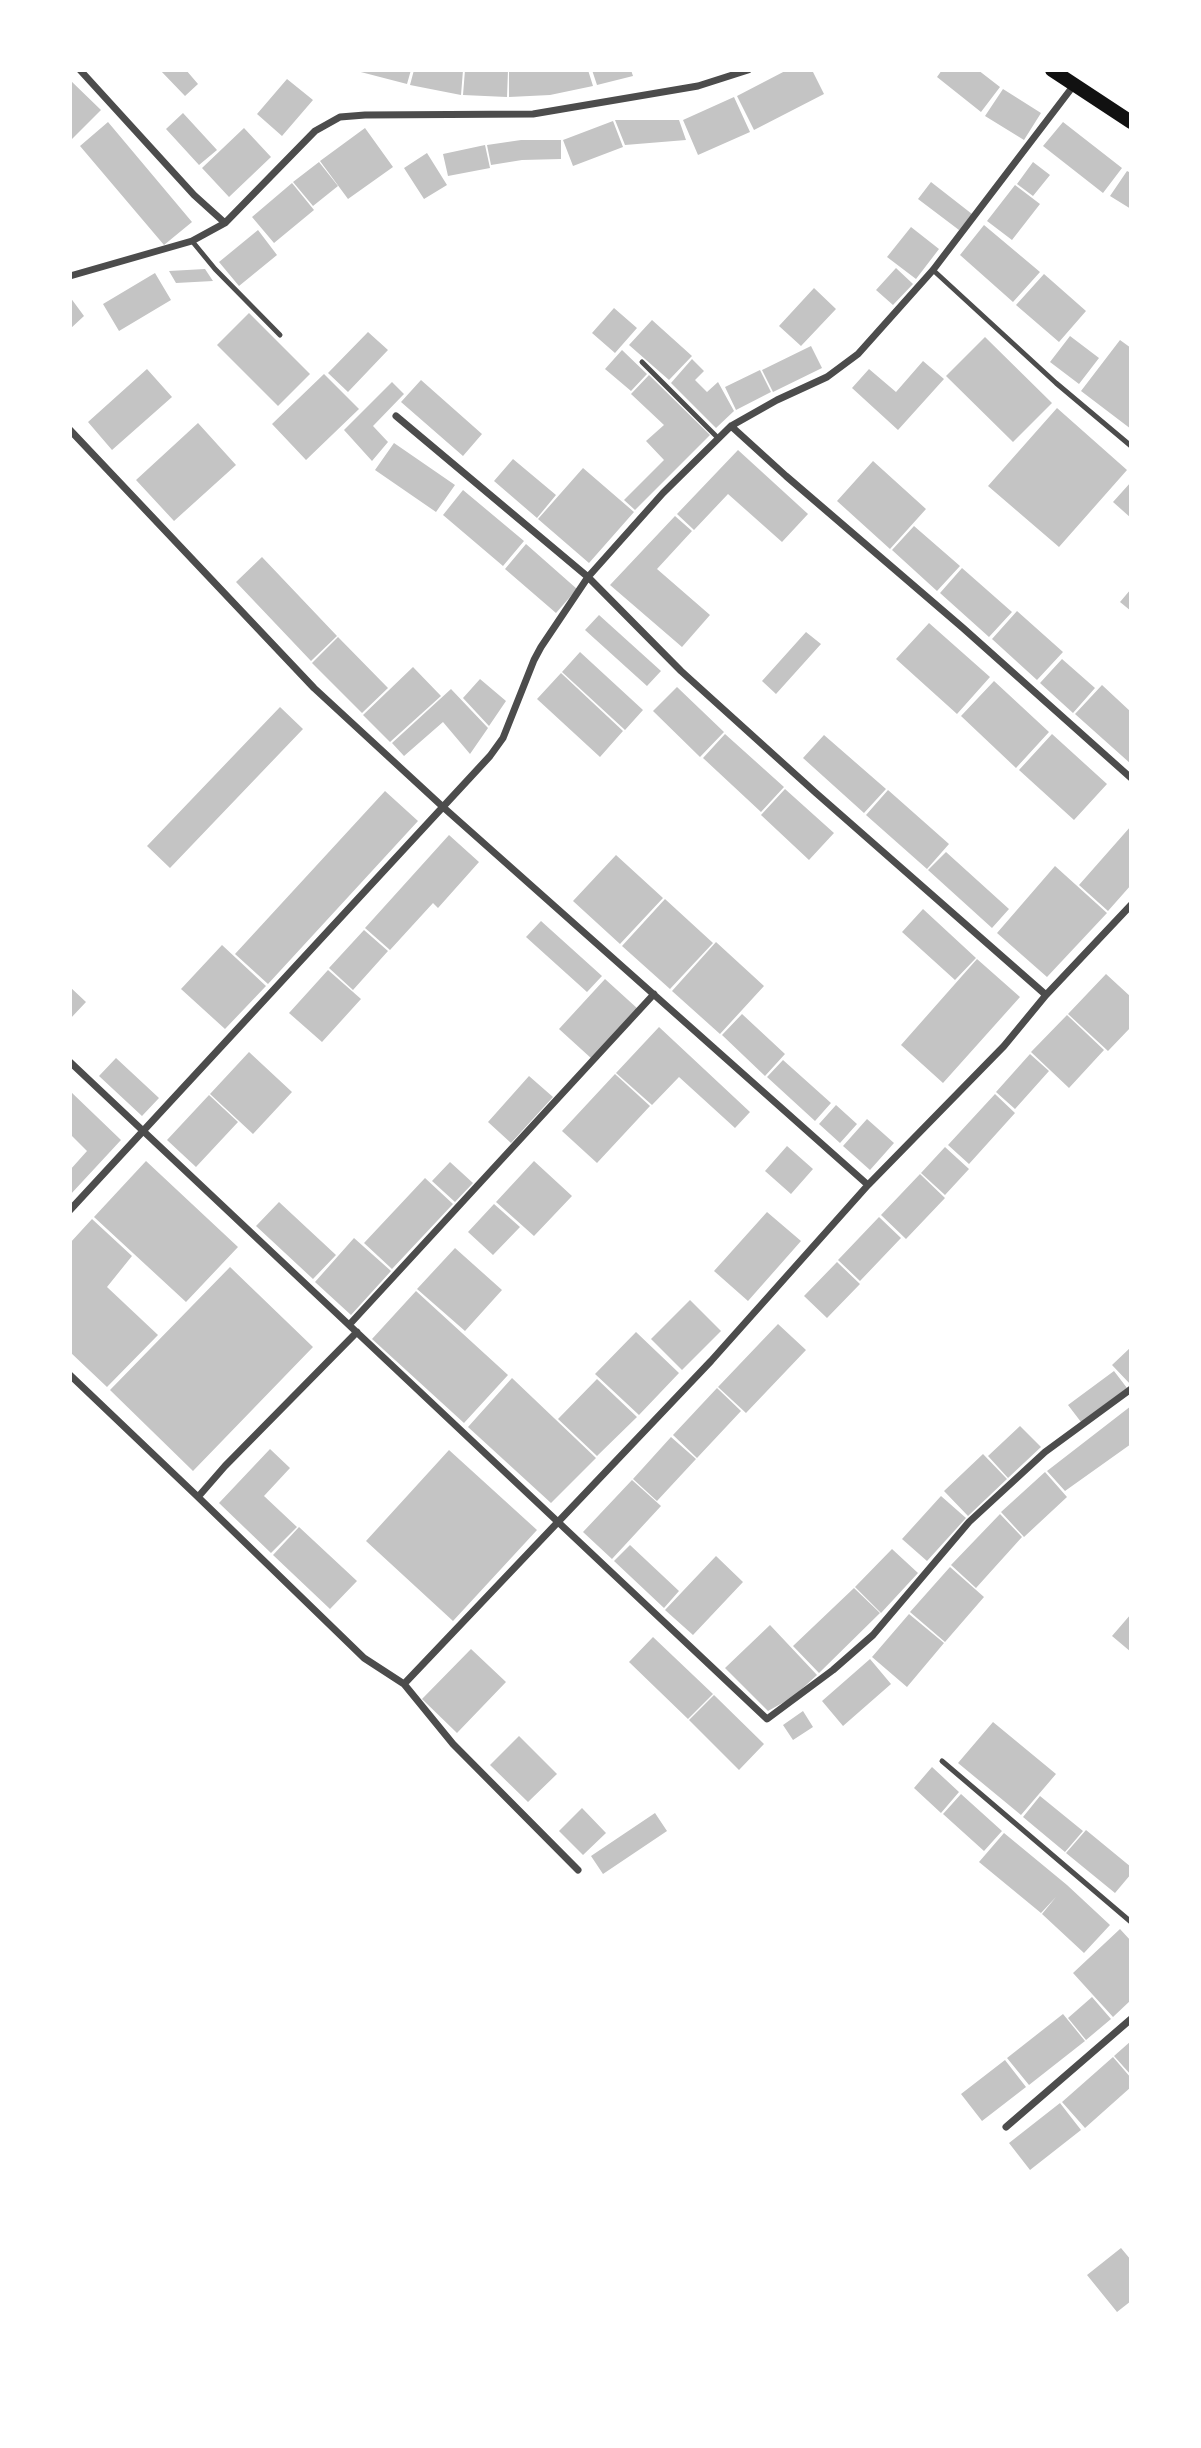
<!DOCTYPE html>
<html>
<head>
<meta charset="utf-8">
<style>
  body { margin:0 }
  #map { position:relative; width:1201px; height:2448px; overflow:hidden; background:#fff; font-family:Manrope,sans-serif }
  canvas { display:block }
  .frame { position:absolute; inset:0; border:72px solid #fff; pointer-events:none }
</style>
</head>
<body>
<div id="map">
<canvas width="1201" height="2448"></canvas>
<div class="frame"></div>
</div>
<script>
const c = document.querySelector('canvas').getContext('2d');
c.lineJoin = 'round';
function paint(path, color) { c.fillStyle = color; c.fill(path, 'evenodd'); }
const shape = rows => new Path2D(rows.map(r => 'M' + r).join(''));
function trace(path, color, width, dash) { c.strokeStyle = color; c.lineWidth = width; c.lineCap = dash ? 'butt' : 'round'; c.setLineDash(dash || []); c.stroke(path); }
paint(shape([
  [160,70,186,70,198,84,185,96],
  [353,70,411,70,407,84],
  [414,70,463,70,461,95,410,85],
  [465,70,508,70,507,97,463,95],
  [509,70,588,70,593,86,550,95,509,97],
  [592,70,631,70,633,76,597,85],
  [787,70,812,70,824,94,754,130,737,96],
  [942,70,978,70,1000,87,981,112,937,77],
  [287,79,313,100,282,136,257,114],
  [70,80,101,110,70,141],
  [1003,89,1041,113,1024,140,985,116],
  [734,97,750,132,698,155,683,120],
  [183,113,217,150,199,165,166,129],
  [615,120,679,120,686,140,625,145],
  [613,121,623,147,573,166,563,140],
  [108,122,192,222,164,245,80,146],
  [1063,122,1122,168,1103,193,1043,146],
  [244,128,271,157,229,197,202,168],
  [365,128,393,167,348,199,320,161],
  [521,140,561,140,561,159,522,160,491,165,487,145],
  [485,145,490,168,448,176,443,154],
  [427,153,447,185,424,199,404,168],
  [319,162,338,186,313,206,293,182],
  [1033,162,1050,175,1033,196,1017,184],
  [1127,171,1131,173,1131,209,1110,196],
  [931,182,972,214,959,230,918,199],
  [292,183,314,210,274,243,252,217],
  [1015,185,1040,204,1012,240,987,221],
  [984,225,1040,272,1013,302,960,255],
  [911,227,939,249,916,279,887,257],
  [258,230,277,255,239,286,219,262],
  [896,268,913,284,893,305,876,290],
  [205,269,213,281,176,283,169,271],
  [155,273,171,300,119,331,103,304],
  [1044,274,1086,311,1059,342,1016,305],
  [814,288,836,309,801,346,779,326],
  [70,297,84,316,70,329],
  [614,308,637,328,615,353,592,333],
  [249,313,310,374,278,406,217,345],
  [652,320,692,356,669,380,629,345],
  [368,332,388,350,348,392,328,373],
  [1070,336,1099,358,1079,384,1050,362],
  [985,337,1052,403,1013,442,946,376],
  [1120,340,1131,348,1131,429,1081,391],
  [811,346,822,368,773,392,762,370],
  [622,350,647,374,631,391,605,369],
  [692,359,704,371,695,380,707,392,718,382,734,411,716,428,671,383],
  [923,361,944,379,898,430,852,388,869,369,896,392],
  [147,369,172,397,112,450,88,422],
  [760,370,771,392,736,410,725,387],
  [324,374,359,409,306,460,272,424],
  [649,375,710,435,635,510,624,500,664,460,646,441,664,425,631,394],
  [421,380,482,434,463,456,401,402],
  [392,382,404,394,373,426,388,442,372,461,344,430],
  [1057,408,1127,470,1059,547,988,486],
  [198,423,236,465,174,521,136,480],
  [394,443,455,485,436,512,375,470],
  [738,450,808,514,782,542,728,494,694,530,677,514],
  [513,459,556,495,537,518,494,481],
  [873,461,926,509,890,549,837,501],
  [583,468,634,512,589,563,538,519],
  [1131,482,1131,518,1113,502],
  [463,490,524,541,503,566,443,515],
  [675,516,692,531,657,569,710,615,682,647,610,585],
  [914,526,960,566,937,591,892,550],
  [526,544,577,589,556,613,505,569],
  [262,557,337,636,311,661,236,582],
  [962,568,1012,612,989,637,940,593],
  [1131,589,1131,611,1120,602],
  [1017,611,1063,652,1037,680,992,639],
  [599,615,661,671,647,686,585,630],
  [929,623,990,677,957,714,896,659],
  [806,632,821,644,776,694,762,681],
  [338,637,388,688,362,713,312,663],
  [580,652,643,710,625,730,562,672],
  [1062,659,1095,688,1073,713,1040,683],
  [413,667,441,696,390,742,363,715],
  [561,673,623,731,600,757,537,699],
  [480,679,506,701,489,726,463,698],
  [994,681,1049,732,1016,768,961,716],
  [1102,685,1131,712,1131,764,1075,714],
  [677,687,724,732,700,757,653,711],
  [451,689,488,728,470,754,443,722,404,756,392,743],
  [280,707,303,729,170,868,147,846],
  [725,734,784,787,761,812,703,758],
  [1052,734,1107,784,1074,820,1019,770],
  [824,735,886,789,864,813,803,758],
  [785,789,834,833,809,860,761,815],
  [888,790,949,844,927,869,866,815],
  [385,791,418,821,268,984,235,954],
  [1131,826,1131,885,1108,911,1079,885],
  [449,835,479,862,438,908,433,903,390,950,365,928],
  [946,852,1009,909,992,928,928,870],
  [616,855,663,898,620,944,573,901],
  [1055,866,1107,913,1047,977,997,933],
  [665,899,713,943,670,989,622,946],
  [923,909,976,958,955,980,902,932],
  [541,921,602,976,587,992,526,937],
  [364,930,388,951,353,990,329,968],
  [716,942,764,986,720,1034,672,991],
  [222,945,266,986,225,1029,181,989],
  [977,959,1020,997,943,1083,901,1045],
  [328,970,361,999,322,1042,289,1013],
  [1106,974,1131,997,1131,1027,1108,1051,1068,1014],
  [605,979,638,1009,592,1059,559,1029],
  [70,987,86,1002,70,1019],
  [742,1014,785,1054,765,1076,722,1035],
  [1067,1015,1104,1050,1069,1088,1031,1052],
  [659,1027,750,1112,735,1128,679,1077,652,1105,616,1073],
  [249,1052,292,1092,253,1134,210,1094],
  [1030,1054,1049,1071,1015,1109,996,1092],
  [116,1058,159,1098,142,1116,99,1076],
  [783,1060,831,1103,815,1121,767,1077],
  [615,1074,650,1106,597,1163,562,1131],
  [529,1076,553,1097,511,1143,488,1122],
  [70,1091,121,1140,70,1195,70,1170,87,1151,70,1134],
  [995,1094,1015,1113,969,1164,948,1145],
  [209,1095,238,1122,196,1167,167,1140],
  [836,1105,857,1124,840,1143,819,1124],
  [867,1119,894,1143,870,1170,843,1146],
  [787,1146,813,1169,791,1194,765,1171],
  [945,1147,969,1169,945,1195,921,1173],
  [146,1161,238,1247,186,1302,94,1217],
  [534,1161,572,1196,534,1236,496,1202],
  [450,1162,473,1183,455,1202,432,1181],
  [920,1174,945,1198,906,1239,881,1215],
  [425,1178,453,1204,392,1269,364,1243],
  [279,1202,336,1255,313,1279,256,1226],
  [494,1204,520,1227,493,1255,468,1232],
  [767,1212,801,1241,748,1301,714,1271],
  [879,1217,901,1238,860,1281,838,1260],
  [92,1219,132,1256,107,1287,158,1335,107,1387,70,1352,70,1243],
  [354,1238,391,1271,351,1315,315,1282],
  [455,1248,502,1290,465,1331,417,1289],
  [837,1262,860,1284,827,1318,804,1296],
  [230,1267,313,1347,193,1471,110,1390],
  [416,1291,508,1375,464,1423,372,1339],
  [690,1300,721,1331,682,1370,651,1339],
  [778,1324,806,1350,746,1413,718,1387],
  [636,1332,679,1373,639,1415,595,1374],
  [1131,1347,1131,1385,1112,1365],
  [1114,1371,1127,1388,1081,1422,1068,1405],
  [512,1378,596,1458,551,1503,468,1427],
  [597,1379,637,1417,597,1456,558,1419],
  [717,1388,741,1411,697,1458,673,1435],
  [1131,1406,1131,1444,1065,1491,1047,1471],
  [1020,1426,1041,1447,1008,1478,988,1456],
  [671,1437,696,1459,657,1501,633,1479],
  [270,1449,290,1468,264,1496,297,1527,271,1553,219,1503],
  [449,1450,537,1530,453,1621,366,1541],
  [983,1454,1007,1479,968,1516,944,1491],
  [1045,1472,1067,1497,1024,1537,1001,1512],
  [632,1480,661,1506,612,1559,583,1532],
  [941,1496,966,1518,927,1561,902,1539],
  [1000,1514,1022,1537,976,1588,951,1565],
  [299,1527,357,1581,330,1609,273,1555],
  [630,1545,679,1591,664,1608,614,1561],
  [892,1549,918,1573,881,1613,855,1587],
  [716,1556,743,1582,693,1635,665,1610],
  [950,1567,984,1597,945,1642,910,1612],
  [854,1588,880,1613,819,1673,793,1646],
  [909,1614,944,1643,907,1687,872,1657],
  [1131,1614,1131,1652,1112,1636],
  [770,1625,817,1675,793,1697,768,1711,725,1668],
  [653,1637,713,1694,688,1719,629,1662],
  [471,1649,506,1682,457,1733,422,1699],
  [870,1659,891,1684,843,1726,822,1701],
  [714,1695,764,1744,739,1770,689,1720],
  [803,1711,813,1727,793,1740,783,1725],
  [993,1722,1056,1774,1021,1815,958,1763],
  [519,1736,557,1774,528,1802,490,1765],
  [932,1767,959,1792,941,1813,914,1788],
  [961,1794,1002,1831,984,1851,943,1814],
  [1040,1796,1083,1831,1065,1852,1023,1817],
  [582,1808,606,1833,583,1855,559,1831],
  [655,1813,667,1831,603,1874,591,1856],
  [1086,1830,1131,1867,1131,1874,1115,1893,1066,1853],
  [1004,1833,1067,1885,1110,1925,1084,1953,1042,1914,1056,1897,1041,1913,979,1862],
  [1120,1929,1131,1941,1131,2000,1113,2017,1073,1973],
  [1092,1997,1111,2019,1086,2040,1068,2018],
  [1063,2014,1085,2041,1029,2085,1007,2058],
  [1131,2041,1131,2075,1114,2056],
  [1113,2057,1131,2078,1131,2087,1085,2128,1062,2102],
  [1005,2060,1026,2087,982,2121,961,2094],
  [1060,2103,1081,2130,1030,2170,1009,2143],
  [1121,2248,1131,2260,1131,2301,1117,2312,1087,2275]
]), '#c4c4c4');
trace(shape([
  [192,241,215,269,280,335],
  [933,270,1056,383,1131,446],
  [642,362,717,437],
  [942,1761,1131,1922]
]), '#4c4c4c', 5);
trace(shape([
  [80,70,194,195,225,223],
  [70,276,192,241,225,223,315,131,340,117,365,115,533,114,698,86,748,70],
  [396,416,588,577,681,671,816,793,1046,995],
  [731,426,786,476,963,628,1131,778],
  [70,430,314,688,443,807,868,1185],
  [70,1062,767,1719,833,1670,873,1635,969,1522,1045,1452,1131,1389],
  [70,1210,490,756,503,738,534,660,541,647,588,577,663,493,731,426,777,400,827,377,858,354,933,270,1074,85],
  [349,1325,654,994],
  [357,1332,225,1466,198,1497,364,1658,404,1684,453,1744,578,1870],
  [70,1375,198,1497],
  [404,1684,711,1361,868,1185,1004,1046,1046,995,1131,905],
  [1006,2127,1131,2019]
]), '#4c4c4c', 7);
trace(shape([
  [1052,70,1131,122]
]), '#111', 14);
</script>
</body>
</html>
